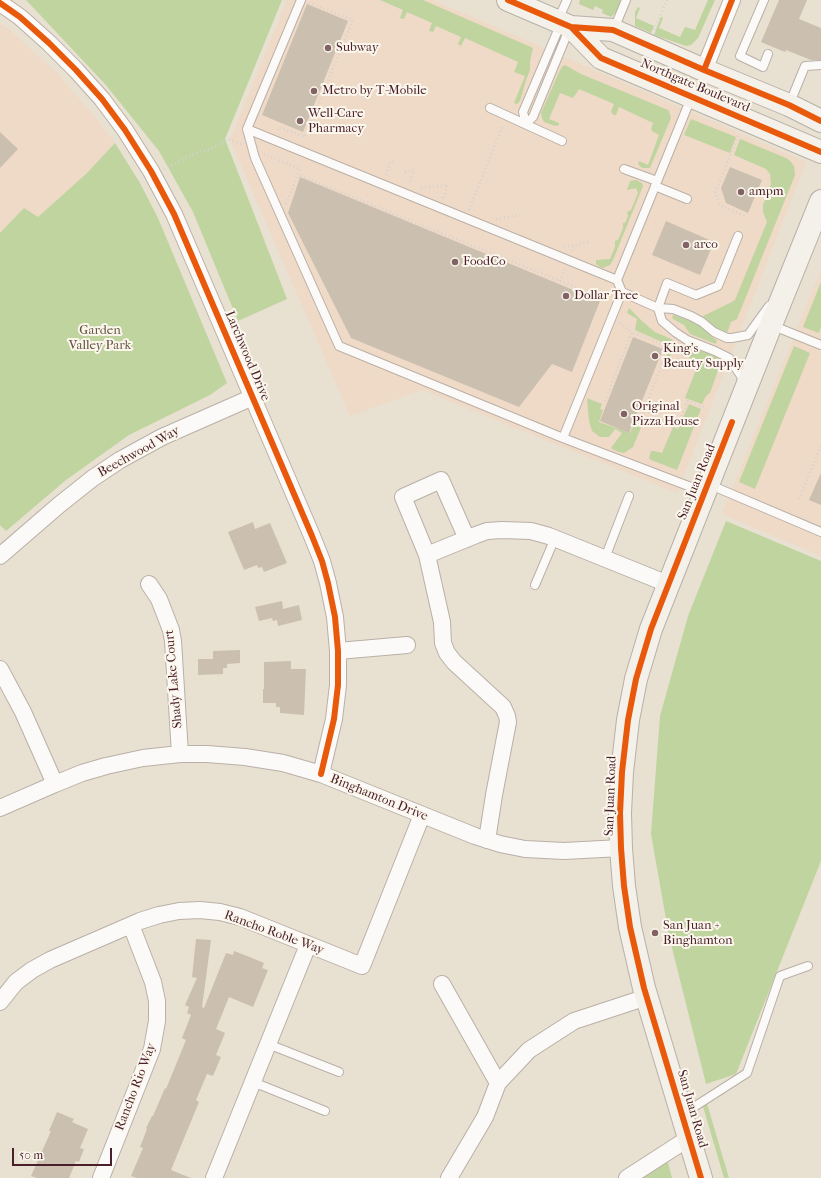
<!DOCTYPE html>
<html>
<head>
<meta charset="utf-8">
<style>
  body { margin:0 }
  #map { position:relative; width:821px; height:1178px; overflow:hidden; background:#e8e0d1; font-family:"IM FELL French Canon",serif }
  canvas { display:block }
  .scale { position:absolute; left:12px; top:1148px; width:100px; height:18px; box-sizing:border-box; border:2px solid #4a1f2b; border-top:0; padding-left:5px; font-size:12px; line-height:14px; white-space:nowrap; color:#4a1f2b; -webkit-text-stroke:3px #fbf7ec; paint-order:stroke }
</style>
</head>
<body>
<div id="map">
<canvas width="821" height="1178"></canvas>
<div class="scale">50 m</div>
</div>
<script>
const c = document.querySelector('canvas').getContext('2d');
c.lineJoin = 'round';
function paint(path, color) { c.fillStyle = color; c.fill(path, 'evenodd'); }
const shape = rows => new Path2D(rows.map(r => 'M' + r).join(''));
function trace(path, color, width, dash) { c.strokeStyle = color; c.lineWidth = width; c.lineCap = dash ? 'butt' : 'round'; c.setLineDash(dash || []); c.stroke(path); }
function write(font, color, halo, rows, align = 'center') {
  c.font = font + ' "IM FELL French Canon",serif'; c.lineWidth = 4; c.setLineDash([]); c.textBaseline = 'middle'; c.strokeStyle = halo; c.fillStyle = color; for (const [text, x, y, turn = 0] of rows) {
    c.save(); c.translate(x, y); c.rotate((+turn || 0) * Math.PI / 180); c.textAlign = isNaN(turn) ? turn : align; if (halo) c.strokeText(text, 0, 0); c.fillText(text, 0, 0); c.restore();
  }
}
paint(shape([
  [287,0,433,0,806,162,677,493,422,390,350,416,230,140],
  [0,23,11,31,58,74,96,118,115,143,87,173,38,217,0,233],
  [821,270,821,556,722,514]
]), '#efd9c7');
paint(shape([
  [26,0,282,0,225,139,287,299,238,321,193,212,159,151,105,84],
  [380,0,423,0,533,48,530,61,530,70,526,80,520,101,517,104,514,103,525,76,514,72,518,62,465,38,461,46,458,44,461,37,436,26,433,32,429,31,432,23,407,12,404,19,400,18,403,10],
  [580,0,621,0,616,12,611,17,602,13,603,10,595,6,593,10,579,4],
  [708,0,715,0,698,38,691,45,686,46,654,35,661,17,663,18,659,28,680,37,685,27,695,30],
  [638,7,640,8,636,18,654,26,651,33,635,26,635,12],
  [565,65,581,74,668,110,669,111,671,118,650,168,642,168,638,164,639,161,648,165,659,135,652,131,651,129,653,123,619,107,616,115,614,115,611,112,614,104,579,89,573,98,560,93,549,119,559,123,559,125,555,126,544,122,542,118,541,113,559,72,562,67],
  [691,119,736,137,730,153,684,135],
  [740,139,786,158,790,161,794,166,795,175,737,319,731,322,727,333,713,327,703,316,732,302,735,300,767,222,763,212,763,205,771,184,770,174,766,169,734,155],
  [115,143,140,183,158,218,227,383,210,395,129,435,66,480,6,531,0,525,0,233,24,208,38,217,87,173],
  [636,180,642,183,643,186,613,260,610,265,603,268,600,267,596,264,596,260,610,259,615,247,615,241,618,240,623,228,623,223,625,223,628,216,627,212,631,210,638,193,636,188,627,190,630,181],
  [821,282,821,327,819,333,803,327],
  [629,308,642,321,650,328,655,332,671,339,673,341,674,346,666,365,663,364,671,346,635,330,637,319,627,313],
  [674,315,698,324,716,340,717,340,716,344,690,334,684,325,673,319,672,317],
  [794,346,810,353,755,489,739,482],
  [696,349,717,357,716,361,719,363,720,365,710,393,706,396,702,404,685,398,699,362,689,358,692,352],
  [587,398,602,404,600,409,603,410,599,422,630,433,635,422,642,425,633,447,624,453,618,452,611,448,622,433,615,429,609,437,600,437,592,431,589,421],
  [689,404,701,409,677,470,651,460,649,458,651,451,654,451,662,453,673,427,678,429],
  [726,521,821,561,821,861,736,1074,706,1084,669,936,651,834,660,716,688,616],
  [706,1100,713,1124,729,1178,724,1178,702,1103],
  [666,1155,672,1178,625,1178]
]), '#c0d49f');
paint(shape([
  [779,0,807,0,799,19,821,28,821,60,811,60,786,50,785,52,761,42],
  [307,4,348,21,303,132,262,115],
  [0,132,18,149,0,168],
  [730,167,762,180,748,213,726,203,721,188],
  [300,177,600,301,572,372,552,364,519,407,351,338,288,213],
  [666,221,714,242,700,275,652,255],
  [633,337,663,349,629,433,600,421],
  [821,473,821,505,809,500],
  [253,522,255,529,270,523,287,563,264,572,262,567,258,568,257,565,244,570,228,532],
  [282,601,283,609,299,605,302,620,278,626,277,620,273,621,272,618,259,621,255,607],
  [240,650,240,663,227,664,227,668,223,668,223,674,198,675,198,659,213,659,213,651],
  [291,661,291,669,306,669,304,715,280,713,280,707,276,707,276,703,263,703,263,689,264,689,264,662],
  [196,939,211,940,202,1007,204,1008,226,953,233,955,234,951,247,956,264,963,262,968,268,970,253,1007,229,997,216,1029,225,1033,216,1055,221,1057,213,1076,207,1074,196,1100,199,1102,171,1170,191,1178,137,1178,131,1176,143,1148,140,1147,147,1129,146,1128,152,1116,153,1116,165,1088,166,1089,186,1040,182,1038,191,1015,187,1013,189,1007,185,1005,197,978,192,977],
  [57,1112,74,1119,72,1122,88,1129,80,1148,84,1149,79,1162,76,1161,69,1178,37,1178,31,1176,51,1131,49,1131]
]), '#cbc0af');
const service = shape([
  [301,0,247,129,255,158,339,346,563,438,704,492],
  [764,0,740,56,763,67,768,54],
  [558,20,567,0],
  [614,29,626,0],
  [789,105,805,66,821,65],
  [490,108,562,141],
  [526,124,523,112,561,23],
  [526,124,533,117,570,27],
  [247,129,617,280],
  [624,169,657,181],
  [655,186,687,199],
  [738,236,718,286,696,295,667,283,658,308,662,321,675,332,687,340,715,351,729,358,741,376,743,384],
  [622,292,658,308,673,309,691,316,702,322,714,332,727,338,732,338,748,335,769,306],
  [771,325,821,345],
  [563,438,622,292,617,280,691,98],
  [708,484,821,532],
  [605,558,629,496],
  [535,585,555,538],
  [268,1044,339,1072],
  [253,1082,325,1111],
  [683,1114,747,1073,780,976,808,966]
]);
const minor = shape([
  [0,3,20,17,49,43,76,70,102,99,125,130,151,171,174,214,312,536,322,561,328,583,335,617,338,651,338,685,334,719,321,774],
  [704,70,732,0],
  [467,539,441,480,403,497,427,555,442,622,443,643,447,653,454,662,503,707,507,716,508,722,494,795,487,840],
  [427,555,476,535,487,531,502,530,531,531,549,536,668,584],
  [0,556,59,505,93,478,120,460,162,437,253,397],
  [149,584,159,599,171,630,173,641,180,754],
  [338,651,407,645],
  [0,669,23,712,55,784],
  [0,808,55,784,82,773,106,766,143,758,180,754,207,754,245,757,283,763,321,774,475,836,500,844,525,849,564,851,621,848],
  [442,984,498,1083],
  [0,1002,16,982,32,970,50,960,140,921,159,915,179,911,200,910,220,912,240,917,362,966,422,815],
  [101,1178,152,1049,157,1021,157,1001,153,982,131,925],
  [214,1178,308,945],
  [449,1178,485,1117,498,1083,529,1050,574,1021,647,997],
  [627,1178,689,1138]
]);
const secondary = shape([
  [508,0,571,27,601,58,821,152],
  [571,27,613,30,704,70,789,105,821,121],
  [701,1178,644,988,630,927,624,886,621,848,620,813,622,772,628,720,636,679,651,629,771,325,821,201]
]);
trace(service, '#b9b0a7', 10);
trace(minor, '#b9b0a7', 18);
trace(secondary, '#b9b0a7', 24);
trace(shape([
  [0,27,1,25],
  [654,30,667,0],
  [278,130,279,127,305,137,353,20,309,3],
  [738,136,715,193,720,205,747,217],
  [264,154,300,169,298,175,607,300],
  [164,169,196,153,211,149,228,139,241,144],
  [405,172,414,170,409,184],
  [386,175,390,162,394,162],
  [421,188,448,185,442,199],
  [286,204,298,175],
  [469,210,503,125],
  [496,219,520,215],
  [564,247,589,242],
  [572,251,575,245],
  [560,281,565,268],
  [620,323,632,332],
  [605,401,632,332,669,347,639,423],
  [645,410,663,421,677,427,688,401,704,407],
  [799,499,821,446]
]), '#d6d2ce', 2.5, [1, 3]);
trace(service, '#fcfaf8', 8);
trace(minor, '#fcfaf8', 16);
trace(secondary, '#f4f0ea', 22);
trace(shape([
  [508,0,571,27,601,58,821,152],
  [0,3,20,17,49,43,76,70,102,99,125,130,151,171,174,214,312,536,322,561,328,583,335,617,338,651,338,685,334,719,321,774],
  [571,27,613,30,704,70,789,105,821,121],
  [704,70,732,0],
  [701,1178,644,988,630,927,624,886,621,848,620,813,622,772,628,720,636,679,651,629,732,422]
]), '#e8590c', 6);
for (const [x, y, r, color] of [
  [328,48,4,"#816365"],
  [314,91,4,"#816365"],
  [300,121,4,"#816365"],
  [741,192,4,"#816365"],
  [686,245,4,"#816365"],
  [455,262,4,"#816365"],
  [566,296,4,"#816365"],
  [655,356,4,"#816365"],
  [624,414,4,"#816365"],
  [655,933,4,"#816365"]
]) { const dot = new Path2D(); dot.arc(x, y, r, 0, 2 * Math.PI); c.fillStyle = color; c.fill(dot); trace(dot, '#fbf7ec', 1.5); }
write('13px', '#4a1f2b', '#fbf7ec', [
  ["Subway",336,48],
  ["Metro by T-Mobile",322,91],
  ["Well-Care",308,114],
  ["Pharmacy",308,129],
  ["ampm",749,192],
  ["arco",694,245],
  ["FoodCo",463,262],
  ["Dollar Tree",574,296],
  ["King's",663,349],
  ["Beauty Supply",663,364],
  ["Original",632,407],
  ["Pizza House",632,422],
  ["San Juan +",663,926],
  ["Binghamton",663,941]
], 'left');
write('13px', '#4a1f2b', '#fbf7ec', [
  ["Northgate Boulevard",695,86,23],
  ["Larchwood Drive",247,356,67],
  ["Beechwood Way",139,452,-29],
  ["San Juan Road",697,482,-68],
  ["Shady Lake Court",174,679,-95],
  ["San Juan Road",611,796,-88],
  ["Binghamton Drive",379,798,22],
  ["Rancho Roble Way",274,933,20],
  ["Rancho Rio Way",136,1087,-69],
  ["San Juan Road",692,1109,74]
]);
write('13px', '#645242', '#fbf7ec', [
  ["Garden",100,331],
  ["Valley Park",100,346]
]);
</script>
</body>
</html>
